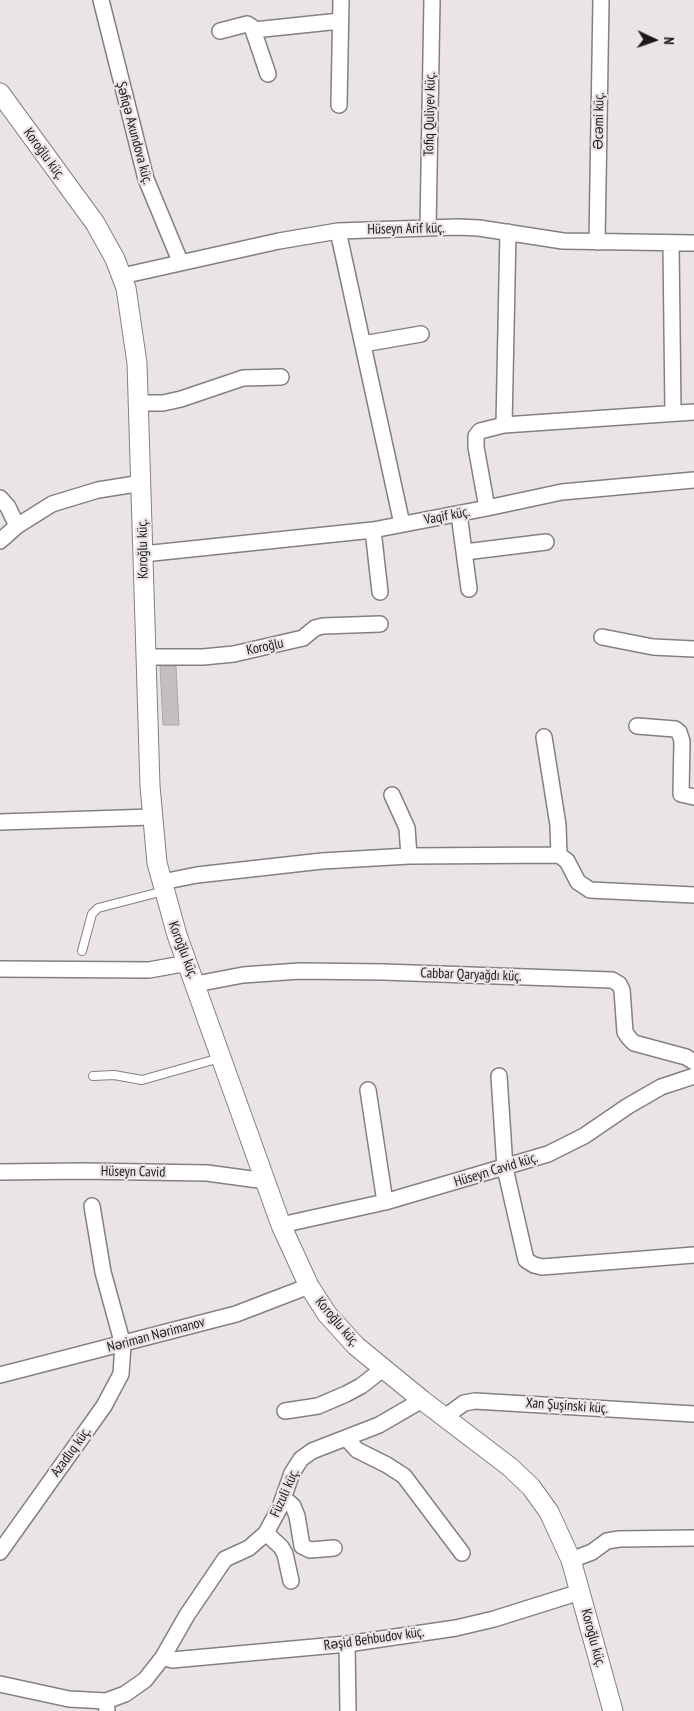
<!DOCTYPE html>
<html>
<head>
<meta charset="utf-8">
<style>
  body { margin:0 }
  #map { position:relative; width:694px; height:1711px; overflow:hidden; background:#eae4e4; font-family:"PT Sans Narrow",sans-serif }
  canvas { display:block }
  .north { position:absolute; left:629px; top:15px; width:50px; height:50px; -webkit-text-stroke:4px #eae4e4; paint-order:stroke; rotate:93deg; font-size:14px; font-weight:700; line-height:20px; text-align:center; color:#1b1919 }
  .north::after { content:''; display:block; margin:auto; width:18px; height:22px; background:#1b1919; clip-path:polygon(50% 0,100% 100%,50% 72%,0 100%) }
</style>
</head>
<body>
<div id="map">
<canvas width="694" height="1711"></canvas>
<div class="north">N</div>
</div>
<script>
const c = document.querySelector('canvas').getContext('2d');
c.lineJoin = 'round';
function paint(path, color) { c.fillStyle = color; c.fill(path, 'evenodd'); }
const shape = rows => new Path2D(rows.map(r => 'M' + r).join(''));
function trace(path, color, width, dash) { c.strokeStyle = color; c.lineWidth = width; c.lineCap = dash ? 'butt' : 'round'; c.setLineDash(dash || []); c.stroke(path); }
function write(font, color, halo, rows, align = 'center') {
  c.font = font + ' "PT Sans Narrow",sans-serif'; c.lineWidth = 4.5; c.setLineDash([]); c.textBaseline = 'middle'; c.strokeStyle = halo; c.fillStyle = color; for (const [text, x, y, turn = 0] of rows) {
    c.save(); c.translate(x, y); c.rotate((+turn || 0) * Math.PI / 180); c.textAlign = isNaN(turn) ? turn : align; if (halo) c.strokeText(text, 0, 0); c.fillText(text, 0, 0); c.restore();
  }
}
const building = shape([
  [160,666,176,666,179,725,163,725,160,666]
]);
paint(building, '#c4bfbf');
trace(building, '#aca7a7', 1);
const service = shape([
  [82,951,92,914,98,908,164,891],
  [93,1076,114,1075,142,1080,220,1058]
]);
const minor = shape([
  [101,0,146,179,180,261],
  [254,30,340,21],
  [220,31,247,24,252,27,268,74],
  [339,105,341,0],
  [428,228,432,0],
  [338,231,402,524],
  [597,242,601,0],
  [671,244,673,413],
  [122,276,279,241,338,231,458,227,479,228,563,241,694,243],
  [363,344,421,334],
  [139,403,163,403,181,399,243,378,281,377],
  [504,425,508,232],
  [0,498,8,507,17,526],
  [487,508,562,492,694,480],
  [459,514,469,589],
  [373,530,380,592],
  [0,541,17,526,52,504,98,490,142,483],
  [465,552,546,542],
  [143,554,373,530,487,508,476,447,476,436,480,431,504,425,694,412],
  [602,637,653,647,694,649],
  [145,657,203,657,234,654,303,638,315,628,323,626,380,624],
  [637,726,675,729,679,732,682,741,681,794,694,797],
  [544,737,558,825,559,855,567,861,578,882,590,890,694,895],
  [392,795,407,828,409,856],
  [0,822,152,817],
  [162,882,197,875,322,861,409,856,559,855],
  [0,969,149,970,188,963],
  [196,984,243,975,300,971,383,972,612,980,619,984,622,990,625,1032,629,1038,634,1043,686,1057,694,1062],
  [499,1076,505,1168,526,1260,534,1265,542,1267,694,1255],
  [368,1090,385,1202],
  [0,1172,82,1171,207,1173,266,1181],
  [281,1225,385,1202,548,1154,584,1136,628,1106,661,1087,694,1076],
  [0,1375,236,1314,309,1286],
  [285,1411,318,1406,346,1394,361,1386,383,1369],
  [445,1417,464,1403,475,1401,694,1414],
  [346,1438,357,1450,387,1465,404,1476,462,1553],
  [284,1498,293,1506,297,1516,302,1546,310,1550,334,1548],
  [266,1533,281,1547,285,1554,291,1581],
  [0,1552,104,1406,121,1374,123,1345,103,1272,92,1206],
  [571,1560,592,1552,607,1541,619,1539,694,1538],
  [347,1644,348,1711],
  [163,1657,172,1660,347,1644,456,1628,494,1619,580,1592],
  [0,1684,69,1699,106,1701],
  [107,1711,106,1701,125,1694,145,1680,163,1657,187,1615,225,1559,249,1548,266,1533,280,1507,292,1473,301,1459,312,1451,379,1425,422,1400]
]);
const tertiary = shape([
  [0,93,95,223,115,259,126,288,137,363,150,786,157,863,177,935,281,1225,309,1286,327,1314,356,1346,422,1400,510,1467,531,1487,549,1512,571,1560,613,1711]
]);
trace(service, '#858080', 10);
trace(minor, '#858080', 18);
trace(tertiary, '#858080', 21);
trace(service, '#fff', 8);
trace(minor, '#fff', 15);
trace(tertiary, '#fff', 19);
write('14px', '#1b1919', '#eae4e4', [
  ["Tofiq Quliyev küç.",430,114,-89],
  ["Əcəmi küç.",599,121,-89],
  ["Şəfiqə Axundova küç.",134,133,75],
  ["Koroğlu küç.",44,154,54],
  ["Hüseyn Arif küç.",406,229,-1],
  ["Vaqif küç.",447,516,-11],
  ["Koroğlu küç.",143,549,-91],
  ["Koroğlu",265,647,-12],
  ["Koroğlu küç.",183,950,69],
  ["Cabbar Qaryağdı küç.",471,975,2],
  ["Hüseyn Cavid küç.",496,1170,-17],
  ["Hüseyn Cavid",133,1172,1],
  ["Koroğlu küç.",337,1322,50],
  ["Nəriman Nərimanov",156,1335,-15],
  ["Xan Şuşinski küç.",567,1406,4],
  ["Azadlıq küç.",71,1452,-54],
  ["Füzuli küç.",285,1493,-66],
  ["Koroğlu küç.",593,1638,75],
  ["Rəşid Behbudov küç.",374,1639,-8]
]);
</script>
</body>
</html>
